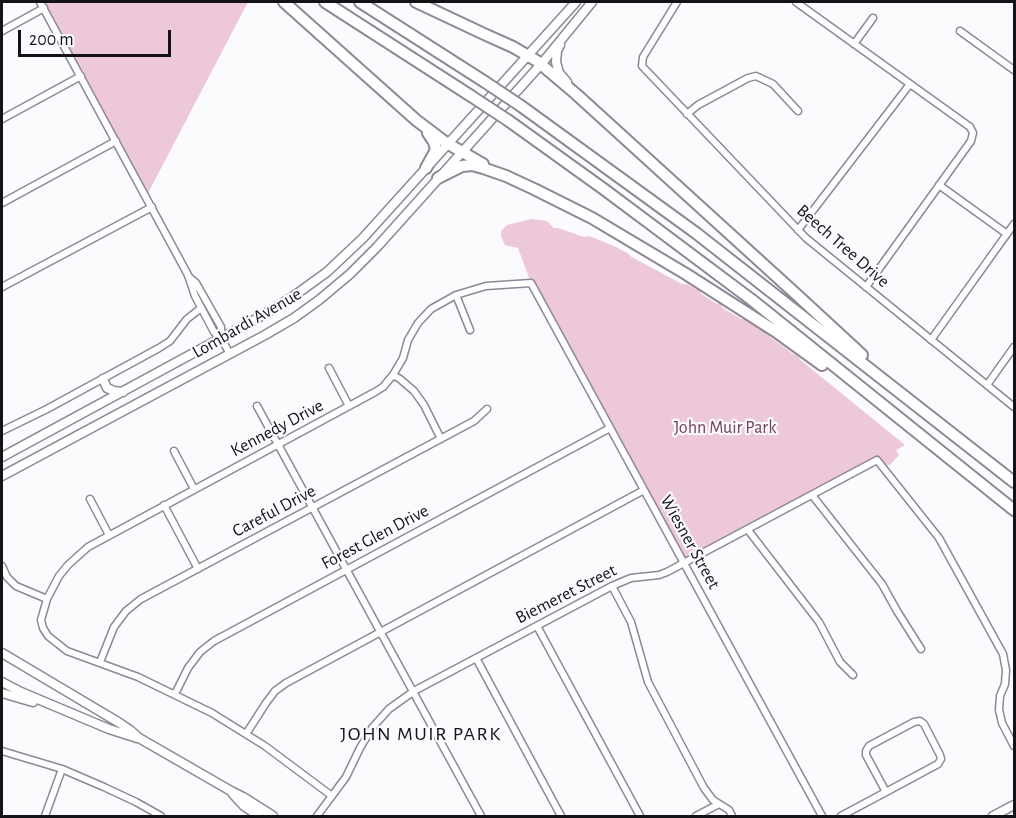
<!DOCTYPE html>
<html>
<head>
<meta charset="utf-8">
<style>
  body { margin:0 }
  #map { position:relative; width:1016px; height:818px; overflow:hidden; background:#fbfafd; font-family:"Alegreya Sans",sans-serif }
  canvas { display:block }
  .frame { position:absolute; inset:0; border:3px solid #151318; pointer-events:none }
  .scale { position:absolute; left:18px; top:30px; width:153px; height:27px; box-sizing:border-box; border:3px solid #151318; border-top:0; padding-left:8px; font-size:18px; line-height:21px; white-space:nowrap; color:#151318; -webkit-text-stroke:4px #fbfafd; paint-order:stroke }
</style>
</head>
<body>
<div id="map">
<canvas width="1016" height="818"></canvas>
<div class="frame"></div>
<div class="scale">200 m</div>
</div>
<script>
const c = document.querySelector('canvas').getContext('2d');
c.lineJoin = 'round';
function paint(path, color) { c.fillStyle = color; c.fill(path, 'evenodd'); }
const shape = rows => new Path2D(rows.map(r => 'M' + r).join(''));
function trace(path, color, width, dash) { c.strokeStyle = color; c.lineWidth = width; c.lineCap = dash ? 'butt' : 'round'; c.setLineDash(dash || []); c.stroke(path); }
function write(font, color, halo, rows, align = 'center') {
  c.font = font + ' "Alegreya Sans",sans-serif'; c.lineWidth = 4.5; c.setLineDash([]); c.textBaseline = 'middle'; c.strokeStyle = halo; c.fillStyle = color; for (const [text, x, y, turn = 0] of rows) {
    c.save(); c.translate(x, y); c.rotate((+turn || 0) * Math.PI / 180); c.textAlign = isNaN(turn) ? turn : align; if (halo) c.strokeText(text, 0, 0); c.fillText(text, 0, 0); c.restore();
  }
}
paint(shape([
  [44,2,248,2,146,197],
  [531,219,547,221,554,228,558,228,584,237,589,236,614,246,629,254,630,256,682,284,687,284,700,291,701,294,717,304,720,303,723,308,741,319,744,319,755,324,769,335,770,337,793,354,797,356,803,362,905,445,896,450,899,455,890,465,875,464,864,467,861,474,842,481,684,564,531,283,518,248,505,245,501,236,501,231,507,225]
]), '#edc8d9');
const street = shape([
  [40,2,188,275,195,296,214,332,221,338,230,354],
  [677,2,643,57,642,66,806,238,1014,407],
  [796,2,970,127,973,133,971,141,866,287],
  [2,31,44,8],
  [960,31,1014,70],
  [854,44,873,18],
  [687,114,698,105,748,78,756,76,773,84,798,111],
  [2,119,81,76],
  [939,185,1007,234],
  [2,203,116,141],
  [798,230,910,84],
  [188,276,196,283,221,327,221,338],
  [2,287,152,207],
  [456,295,470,330],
  [931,340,1014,224],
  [329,368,349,406],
  [393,375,400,379,414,391,424,405,441,439],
  [987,385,1014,347],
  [257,406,481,816],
  [2,431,47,409,159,348,170,341,187,319,201,308],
  [174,451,194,489],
  [812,495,882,584,897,611,921,649],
  [90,499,109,535],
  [164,505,198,569],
  [748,530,819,622,840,662,853,675],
  [2,566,7,577,16,586,47,599],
  [612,586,631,622,648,682,704,788,713,800,729,810,732,816],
  [537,626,640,816],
  [476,658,561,816],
  [100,662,114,627,126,611,141,599,474,421,487,409],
  [175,694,188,668,200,652,214,641,610,428],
  [246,734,266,703,275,691,286,683,644,490],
  [2,751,62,769,104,787,136,802,161,816],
  [332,796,265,746,212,713,138,677,67,651,48,636,43,628,41,620,47,599,59,576,68,565,88,547,375,392,383,387,393,375,403,358,408,340,418,323,431,309,456,295,486,286,531,283,822,816],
  [45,816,62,769],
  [317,816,346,777,360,748,372,728,389,709,414,691,612,586,631,578,659,575,667,572,877,460,939,538,1003,654,1006,670,1005,684,1000,696,999,710,1002,723,1014,746],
  [696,816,719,804],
  [841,816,886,792,938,764,941,759,940,755,924,724,920,721,914,722,869,746,866,751,866,755,886,792]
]);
const secondary = shape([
  [560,45,557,51,556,62,559,73,567,82],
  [103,379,107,388,114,391,123,392],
  [2,457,256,319,291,298,327,272,363,238,576,2],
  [2,476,265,335,294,318,319,300,350,274,377,247,543,62,592,2],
  [2,653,118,722,130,730,139,738,231,791,243,797,273,816],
  [2,682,21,692,109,729,137,738],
  [2,693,33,702],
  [233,794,244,806,259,816],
  [993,816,1014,805]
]);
const highway = shape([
  [284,2,416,120,445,142,483,164],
  [325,2,471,96],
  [360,2,485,82],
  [416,2,484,34,513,47,537,61,576,94,797,295,862,355],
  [521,106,696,233,1014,482],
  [509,121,605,190,752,300,1014,510],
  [426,168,436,150,434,142,428,133],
  [438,178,462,166,472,165,483,168,506,176,534,189,592,218,686,274,775,331,822,365]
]);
trace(street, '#8d8895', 9);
trace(secondary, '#8d8895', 11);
trace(highway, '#8d8895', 14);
trace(street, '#fff', 6);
trace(secondary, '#fff', 8);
trace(highway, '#fff', 10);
const highwayBridge = shape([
  [485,82,521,106],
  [471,96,509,121]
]);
trace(highwayBridge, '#8d8895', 14, []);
trace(highwayBridge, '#fff', 10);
write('18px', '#151318', '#fbfafd', [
  ["Beech Tree Drive",843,246,41],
  ["Lombardi Avenue",247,323,-30],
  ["Kennedy Drive",277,428,-28],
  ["Careful Drive",274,511,-28],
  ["Forest Glen Drive",375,537,-28],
  ["Wiesner Street",690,542,61],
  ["Biemeret Street",566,594,-27]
]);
write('18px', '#74425c', '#fbfafd', [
  ["John Muir Park",725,428]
]);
c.letterSpacing = '1.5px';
write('20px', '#151318', '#fbfafd', [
  ["JOHN MUIR PARK",421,734]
]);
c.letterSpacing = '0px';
</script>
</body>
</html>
